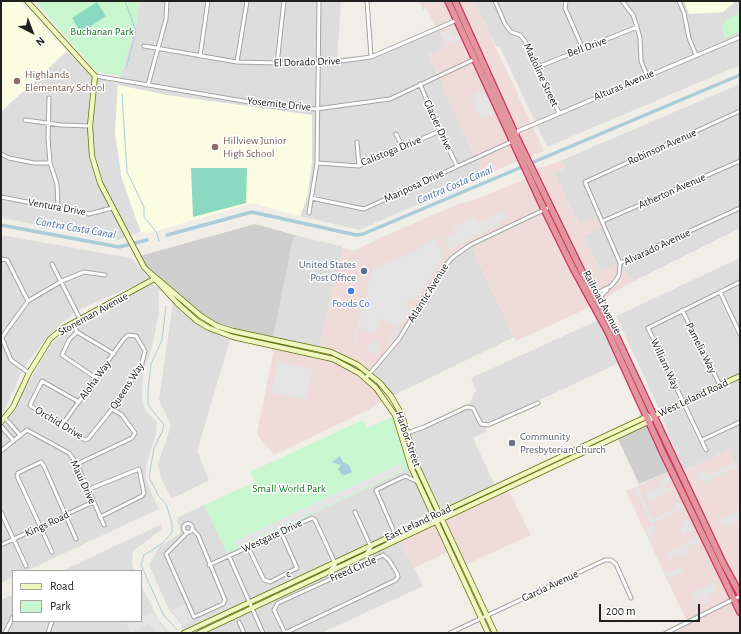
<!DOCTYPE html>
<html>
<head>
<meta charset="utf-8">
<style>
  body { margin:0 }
  #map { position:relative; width:741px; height:634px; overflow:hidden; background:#f0eee7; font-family:"Alegreya Sans",sans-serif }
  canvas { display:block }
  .frame { position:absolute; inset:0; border:2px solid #202020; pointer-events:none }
  .legend { position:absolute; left:12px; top:570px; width:130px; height:52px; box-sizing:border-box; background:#fff; border:1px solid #a6a6a6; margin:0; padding:5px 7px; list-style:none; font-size:12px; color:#202020 }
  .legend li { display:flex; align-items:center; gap:8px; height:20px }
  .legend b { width:20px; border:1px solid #a6a6a6 }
  .north { position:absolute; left:12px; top:12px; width:40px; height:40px; -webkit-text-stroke:3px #fff; paint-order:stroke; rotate:138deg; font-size:11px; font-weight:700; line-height:16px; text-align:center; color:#202020 }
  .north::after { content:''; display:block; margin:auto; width:14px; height:18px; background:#202020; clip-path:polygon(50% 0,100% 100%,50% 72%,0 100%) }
  .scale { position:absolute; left:599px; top:604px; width:101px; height:18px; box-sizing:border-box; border:2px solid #202020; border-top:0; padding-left:5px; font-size:12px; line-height:14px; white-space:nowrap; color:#202020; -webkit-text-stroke:3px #fff; paint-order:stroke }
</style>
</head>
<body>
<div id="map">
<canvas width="741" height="634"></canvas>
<div class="frame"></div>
<ul class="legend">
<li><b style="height:5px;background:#eff6c0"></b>Road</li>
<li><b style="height:11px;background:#c8f6cf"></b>Park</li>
</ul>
<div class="north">N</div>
<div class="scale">200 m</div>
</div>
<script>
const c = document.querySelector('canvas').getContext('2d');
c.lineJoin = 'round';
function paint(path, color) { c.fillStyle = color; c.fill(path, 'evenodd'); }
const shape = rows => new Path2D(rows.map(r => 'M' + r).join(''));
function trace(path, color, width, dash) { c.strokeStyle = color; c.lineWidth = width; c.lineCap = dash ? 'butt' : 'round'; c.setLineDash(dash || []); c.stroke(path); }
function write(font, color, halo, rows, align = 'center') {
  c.font = font + ' "Alegreya Sans",sans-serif'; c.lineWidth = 3; c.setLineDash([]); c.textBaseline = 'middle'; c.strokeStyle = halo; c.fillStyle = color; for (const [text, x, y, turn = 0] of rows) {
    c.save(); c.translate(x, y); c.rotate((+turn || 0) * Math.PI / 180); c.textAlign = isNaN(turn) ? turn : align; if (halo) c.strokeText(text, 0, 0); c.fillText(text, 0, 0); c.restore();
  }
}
paint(shape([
  [140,1,341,1,337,61,371,57,438,29,446,46,428,55,484,175,359,230,300,216,307,198,312,162,312,115,166,95,118,85,115,132,122,179,141,232,118,240,1,218,1,112,67,52,95,76,118,84,136,25],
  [474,1,740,1,740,65,547,147,500,47,496,46],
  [740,84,740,228,634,281,616,264,600,271,584,236,597,218,579,225,555,175,566,166,560,161],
  [1,235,131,258,149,279,76,311,46,338,23,369,4,412,1,413],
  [298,236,341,246,343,248,324,328,321,331,322,335,318,351,273,338,293,239],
  [470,244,514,337,388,398,369,377,391,352,439,272,450,260],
  [740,258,740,473,729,449,683,471,661,413,616,316],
  [152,284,159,289,159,313,151,351,143,373,142,397,145,410,157,423,156,434,147,462,146,478,149,488,159,509,26,571,13,571,13,577,1,583,1,423,6,420,19,399,51,344,74,325,113,306,112,303],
  [173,302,192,320,210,331,230,340,197,451,209,480,177,496,171,498,161,478,158,464,171,426,159,400],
  [601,319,621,362,486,425,486,432,473,438,495,486,441,511,420,470,415,457,412,433,468,406,476,390,471,378],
  [406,470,411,470,430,513,388,532,402,541,406,554,409,557,423,586,322,633,182,633,181,623,169,610,149,565,159,547,181,533,177,518,204,505,227,553],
  [162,524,161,530,133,551,132,564,134,571,62,571],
  [141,585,158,619,170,633,1,633,1,600,13,594,13,621,141,621]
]), '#dedddd');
paint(shape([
  [419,1,474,1,544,151,484,175,428,55,446,46,426,8,423,10],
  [560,161,566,166,555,175,579,225,596,217,602,228,584,236,600,271,616,264,634,281,588,308,516,341,470,244,459,251,439,272,405,331,391,352,369,377,388,398,368,410,274,455,257,434,275,343,318,351,322,335,321,331,324,328,343,248,354,251,380,238,458,204,472,201,527,178,536,169],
  [729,449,740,473,740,633,659,633,686,620,626,491,670,471,683,471],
  [508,489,531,535,465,565,445,520],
  [435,524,448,552,414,568,405,553,402,539]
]), '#efdbd8');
paint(shape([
  [1,1,20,1,66,51,1,111],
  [684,1,736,1,723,12,689,14],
  [118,85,166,95,312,115,312,162,307,198,300,216,252,203,149,233,141,232,122,179,115,132]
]), '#fbfde3');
paint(shape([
  [255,224,298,236,293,239,273,338,219,325,200,314,145,265,140,256],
  [648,425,670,471,639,484,618,439]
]), '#cecece');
paint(shape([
  [35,1,140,1,136,25,125,60,121,76,97,72],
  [740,10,740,32,725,38,722,30,723,24,727,18,730,19],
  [392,417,408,469,227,553,204,505,255,482,250,472,363,420,367,428]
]), '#c8f6cf');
paint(shape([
  [97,2,106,16,81,33,72,18],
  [191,168,247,168,246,203,193,217]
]), '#8bd9c0');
paint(shape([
  [449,29,453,37,459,35,461,39,452,44,450,42,447,45,441,33],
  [481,91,488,96,496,114,480,118,472,99,475,93],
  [504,211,512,220,506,218,498,223,500,225,476,236,472,234,471,238,452,250,449,248,446,242,446,236,455,232,452,227,473,217,478,222],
  [436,238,441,249,441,255,443,258,416,300,410,297,405,303,411,309,389,344,387,341,397,327,382,318,373,335,360,327,355,344,353,343,368,287,370,273,374,271,372,269,420,249,423,244],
  [374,339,380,343,374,355,367,350,367,346,374,343],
  [277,362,313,369,306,400,271,393],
  [733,461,737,469,733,469,704,483,696,474,706,470,709,475,731,464],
  [401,463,403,470,238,547,235,541],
  [668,475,671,482,662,486,664,490,671,487,672,491,649,502,645,493,662,485,660,479],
  [638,487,652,519,677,508,675,503,680,501,683,509,651,524,634,489],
  [737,507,740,520,723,528,719,520,735,512,734,509],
  [688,519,693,530,682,535,681,531,682,522],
  [654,525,657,532,652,534,654,540,650,542,645,529],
  [697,537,699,542,686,548,688,553,678,557,676,553,672,554,674,559,671,560,666,555,665,553],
  [682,567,685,572,674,576,670,582,666,573],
  [715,582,716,592,707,596,710,602,705,604,702,598,697,599,699,604,696,605,691,593,696,591,698,593,698,590],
  [185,604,193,621,184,625,172,610],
  [150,613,154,615,165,630,162,633,156,633,149,624,131,633,126,624,133,621,141,621,141,617]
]), '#e4e4e4');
paint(shape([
  [340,456,343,462,349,465,352,472,345,475,341,474,338,469,341,465,332,462]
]), '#abccda');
trace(shape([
  [125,1,136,31,126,69],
  [122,94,127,172,144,207,144,217,157,233,159,241],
  [166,306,162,340,151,364,148,389,148,405,164,425,162,432,154,448,149,477,158,495,166,504,172,523,172,532,163,543,144,555,141,565,163,614,177,630]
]), '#abccda', 1);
trace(shape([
  [1,225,119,247,147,240],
  [167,235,252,212,356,235,363,234,740,75]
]), '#abccda', 3.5);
const street = shape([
  [367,1,371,57],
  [495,1,505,24,511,32,520,35,525,41,559,113],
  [566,1,565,8,583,49],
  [622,1,633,15,637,27,640,38,641,61,647,76],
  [679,1,684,13,689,38,696,55],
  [144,46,237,62,319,64,371,57,457,20],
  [200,56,208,1],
  [237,62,247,1],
  [277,64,284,1],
  [538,67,637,27],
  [95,76,279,107,316,109,390,99,475,59],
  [420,84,440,131,457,166],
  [148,85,166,19,167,1],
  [49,98,48,138,50,163,57,184,58,208],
  [25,120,61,125,90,126],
  [396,134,403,148],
  [516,136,518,131,740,37],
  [357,142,359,166],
  [1,154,9,158,34,163,50,163],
  [317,163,359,166,440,131],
  [1,197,89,214,112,208],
  [311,198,364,209,513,141],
  [309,213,317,163,319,1],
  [603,221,740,161],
  [1,259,7,260,28,301],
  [620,263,585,182,740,111],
  [52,264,80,319],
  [720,292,740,334],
  [593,295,611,286,616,280,619,275,620,263,740,208],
  [682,310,720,385],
  [606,313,601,296,607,290],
  [72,323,77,332,114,354],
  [77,332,69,340,62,355,96,378],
  [1,336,11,360,29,373],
  [2,337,28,301,62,281,84,272,105,275],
  [366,378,399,339,440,272,452,258,470,245,550,207],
  [5,418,20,435],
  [62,425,123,340,128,335,136,336,145,351,141,367,112,409,88,439,85,440,32,407,30,405,42,381,79,402],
  [1,426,14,441],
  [402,435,424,427,467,407,473,408,481,424,488,425,538,403],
  [702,440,740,422],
  [706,450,648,328,740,282],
  [1,451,27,430,69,453,77,464,104,525],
  [77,464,132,438,135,433,122,415,112,409],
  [405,476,418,482],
  [87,490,139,469,144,493,142,496,100,517],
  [1,512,26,566],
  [355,512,371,547,366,554],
  '183.5 528a4.5 4.5 0 1 1 9 0a4.5 4.5 0 1 1-9 0Z',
  [188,532,166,554,194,617,223,604,225,600,198,535,192,529],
  [395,534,376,490,405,476],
  [1,545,93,502],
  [248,547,264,580,270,582,297,568,281,532],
  [52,552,17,476,18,473,41,462,44,466,76,539],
  [383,555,389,560,397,573,398,577,396,580,285,633,274,610,278,603,383,555],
  [229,556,263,633],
  [209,565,312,518,315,520,335,563,335,566,328,572],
  [239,622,244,633],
  [5,633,13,617],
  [48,633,52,621],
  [450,633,605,560,611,560,616,564,631,598],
  [666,633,740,596]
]);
const secondary = shape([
  [27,1,95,76,90,126,92,156,100,183,144,267,177,303,197,321,209,328,233,337,333,359,359,373,376,388,395,415,411,467,488,633],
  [148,271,201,316,217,326,233,331,331,352,358,365,380,383,391,396,402,415,417,466,495,633],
  [1,422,13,407,29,373,50,339,62,329,156,278],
  [184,633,648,416],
  [199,633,648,422,654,416,740,376]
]);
const highway = shape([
  [448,1,544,209,573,268,608,332,663,453,740,612],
  [455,1,516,136,588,284,612,327,723,563,740,594]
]);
trace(street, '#a4a4a4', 5);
trace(secondary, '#60710d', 6);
trace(highway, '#cf335e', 8);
trace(street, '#fff', 3);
trace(secondary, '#eff6c0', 4.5);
trace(highway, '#e1959e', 5.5);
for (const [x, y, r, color] of [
  [17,81,4,"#8d6e63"],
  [215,147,4,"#8d6e63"],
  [364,271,4,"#5c6f8a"],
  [351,291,4,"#3f7fe0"],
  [512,443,4,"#6b7280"]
]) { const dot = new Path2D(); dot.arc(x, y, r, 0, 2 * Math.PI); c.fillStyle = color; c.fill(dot); trace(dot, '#fff', 1.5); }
write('11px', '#147923', '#fff', [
  ["Buchanan Park",102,32],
  ["Small World Park",289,489]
]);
write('11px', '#202020', '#fff', [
  ["Bell Drive",587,47,-20],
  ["El Dorado Drive",307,62,-2],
  ["Madoline Street",541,75,65],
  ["Alturas Avenue",624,85,-23],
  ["Yosemite Drive",279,104,6],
  ["Glacier Drive",438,125,65],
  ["Robinson Avenue",662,147,-24],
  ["Calistoga Drive",391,151,-22],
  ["Mariposa Drive",414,186,-25],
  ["Atherton Avenue",672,191,-24],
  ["Ventura Drive",57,207,10],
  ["Alvarado Avenue",657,247,-25],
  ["Atlantic Avenue",428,293,-58],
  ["Railroad Avenue",602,302,62],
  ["Stoneman Avenue",93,314,-29],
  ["Pamelia Way",701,348,63],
  ["William Way",665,364,65],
  ["Aloha Way",95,380,-54],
  ["Queens Way",127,386,-57],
  ["West Leland Road",693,398,-25],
  ["Orchid Drive",59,423,31],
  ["Harbor Street",408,439,71],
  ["Maui Drive",83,482,65],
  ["East Leland Road",418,523,-25],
  ["Kings Road",47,524,-25],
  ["Westgate Drive",272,536,-25],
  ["Freed Circle",353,569,-24],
  ["c",288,574,-25],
  ["Garcia Avenue",550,586,-25]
]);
write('11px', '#785e54', '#fff', [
  ["Highlands",25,75],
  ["Elementary School",25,88],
  ["Hillview Junior",223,141],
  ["High School",223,154]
], 'left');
write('11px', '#4e5e75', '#fff', [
  ["United States",356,265],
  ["Post Office",356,278]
], 'right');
write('11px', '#366cbe', '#fff', [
  ["Foods Co",351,304]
]);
write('11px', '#5b616d', '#fff', [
  ["Community",520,437],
  ["Presbyterian Church",520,450]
], 'left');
write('italic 12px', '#5278aa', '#fff', [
  ["Contra Costa Canal",455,185,-23],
  ["Contra Costa Canal",76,228,10]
]);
</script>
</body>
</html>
